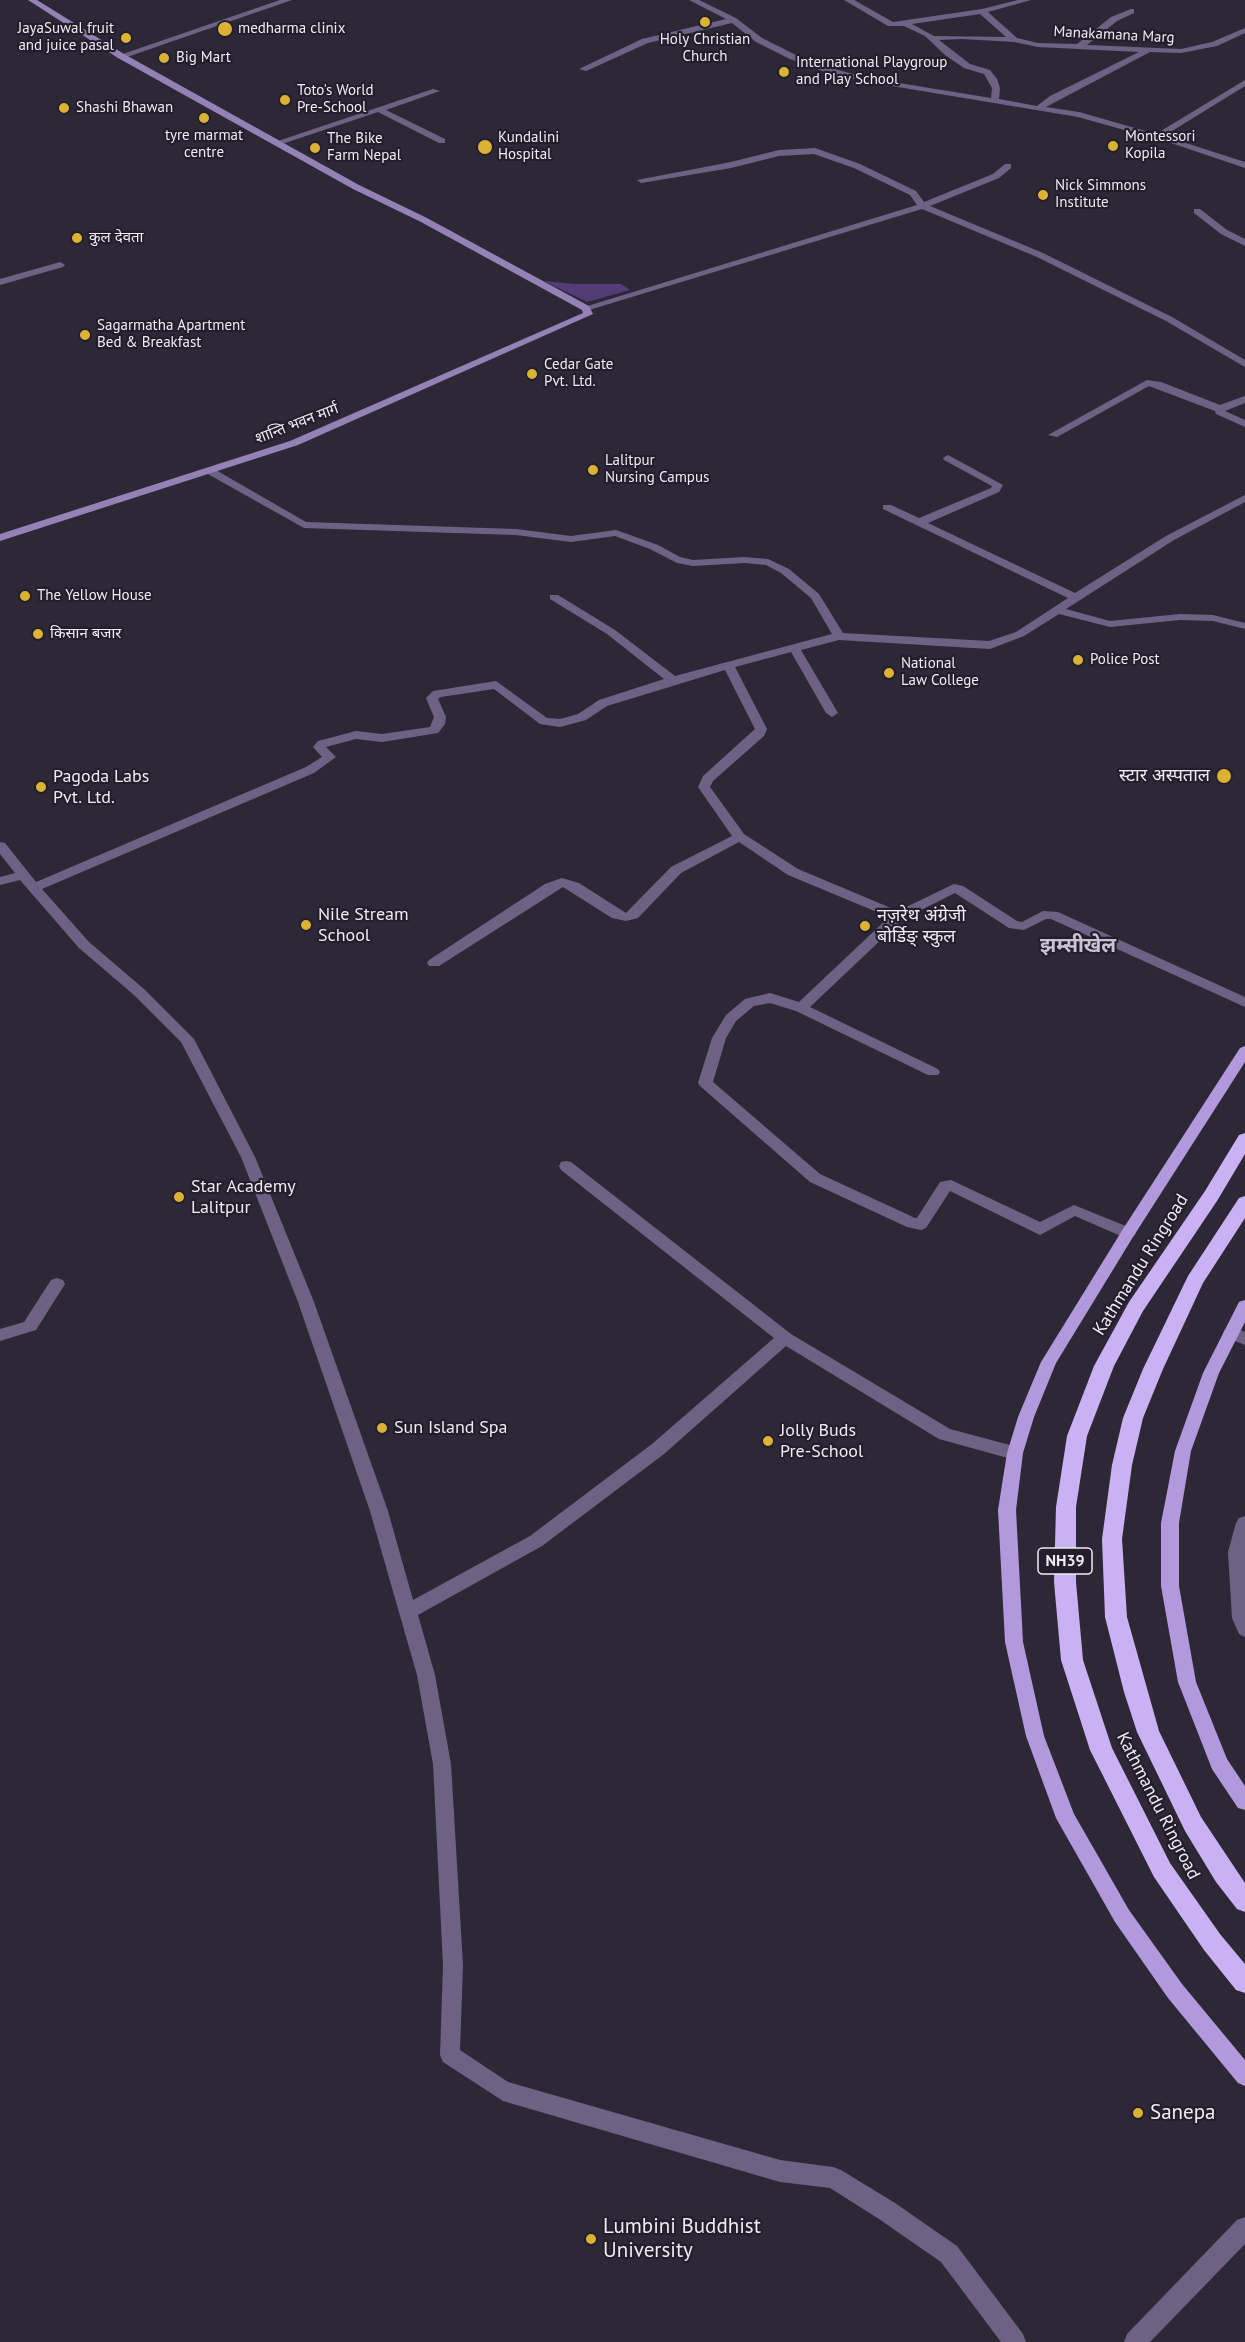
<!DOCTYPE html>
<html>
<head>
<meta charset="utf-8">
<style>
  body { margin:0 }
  canvas { display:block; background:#2d2836 }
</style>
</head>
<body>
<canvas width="1245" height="2342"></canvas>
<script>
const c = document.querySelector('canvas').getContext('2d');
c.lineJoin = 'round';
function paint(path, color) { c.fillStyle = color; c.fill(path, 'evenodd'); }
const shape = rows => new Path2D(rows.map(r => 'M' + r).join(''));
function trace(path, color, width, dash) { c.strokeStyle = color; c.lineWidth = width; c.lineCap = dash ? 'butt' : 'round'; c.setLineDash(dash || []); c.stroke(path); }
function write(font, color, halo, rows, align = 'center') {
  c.font = font + ' "PT Sans","Noto Sans Devanagari",sans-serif'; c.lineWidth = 4.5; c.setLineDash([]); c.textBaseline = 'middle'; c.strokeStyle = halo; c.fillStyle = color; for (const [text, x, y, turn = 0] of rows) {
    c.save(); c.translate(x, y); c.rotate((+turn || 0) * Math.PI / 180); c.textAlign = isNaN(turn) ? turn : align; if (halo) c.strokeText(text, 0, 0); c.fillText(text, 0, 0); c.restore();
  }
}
paint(shape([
  [544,281,575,284,621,284,630,290,587,302]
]), '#543c76');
paint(shape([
  [280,0,292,0,124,58,117,56,280,0],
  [689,0,699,0,736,18,762,38,796,55,831,68,868,78,991,98,992,88,984,74,964,68,945,55,925,36,904,26,888,26,844,0,854,0,893,22,982,9,1018,0,1031,0,988,12,1017,38,1038,43,1077,44,1111,17,1131,9,1134,9,1134,13,1117,21,1087,45,1181,49,1212,42,1245,28,1245,33,1217,46,1181,53,1150,52,1046,107,1079,112,1156,134,1245,80,1245,86,1164,136,1245,162,1245,168,1174,144,1078,117,868,82,825,72,790,59,756,42,732,23,648,43,586,71,579,69,642,39,726,19,689,0],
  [980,14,1006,37,934,36,912,24,980,14],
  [962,39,1014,42,1038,47,1139,52,1050,96,1037,106,999,99,1000,88,997,79,990,70,970,64,939,40,962,39],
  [433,89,440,91,386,110,445,139,445,143,439,143,378,112,279,145,272,143,433,89],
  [815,148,860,164,916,191,924,202,993,174,1005,164,1011,164,1011,168,999,178,930,206,1043,253,1172,317,1245,360,1245,367,1166,321,1037,257,922,209,589,310,581,308,917,205,910,195,854,168,814,154,779,156,731,168,641,183,637,180,731,162,779,150,815,148],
  [1194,209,1200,209,1227,230,1245,239,1245,246,1221,234,1194,213,1194,209],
  [60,262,65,265,63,267,0,285,0,279,60,262],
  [1147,380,1161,382,1220,405,1245,396,1245,403,1225,411,1245,420,1245,427,1216,414,1215,411,1149,386,1057,437,1048,435,1147,380],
  [948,455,1003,485,999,492,928,523,1075,593,1166,536,1245,495,1245,502,1174,540,1066,609,1110,621,1180,614,1213,615,1245,623,1245,629,1213,621,1180,620,1110,627,1059,614,1024,636,990,649,839,640,801,650,838,713,832,717,826,713,791,652,735,667,767,729,764,736,713,781,710,787,744,834,798,869,898,911,954,884,963,886,1017,921,1022,922,1043,911,1058,912,1245,997,1245,1007,1051,919,1046,919,1024,930,1009,928,955,893,903,919,810,1007,938,1069,940,1072,938,1075,928,1075,796,1011,770,1003,754,1006,736,1021,726,1038,713,1082,820,1174,915,1218,917,1218,940,1182,951,1180,1040,1222,1074,1205,1133,1229,1136,1233,1133,1237,1123,1237,1075,1216,1040,1235,950,1191,926,1228,921,1230,907,1227,810,1182,700,1086,698,1083,712,1038,726,1015,745,999,770,993,799,1002,889,917,788,875,739,842,681,873,638,918,626,921,612,918,563,887,439,966,429,966,427,963,429,960,545,884,562,878,579,883,626,913,671,867,732,836,698,787,703,776,755,729,725,670,607,706,586,720,560,727,540,724,494,689,441,697,438,699,446,717,445,724,438,733,382,742,356,739,326,747,336,757,314,773,42,889,89,942,144,989,194,1039,255,1157,314,1302,388,1511,413,1600,530,1536,652,1444,774,1338,561,1170,559,1166,561,1162,566,1161,571,1162,791,1334,950,1429,1021,1448,1023,1453,1021,1458,1015,1460,939,1439,786,1346,664,1454,542,1546,418,1615,435,1675,451,1764,463,1965,460,2050,508,2082,780,2160,833,2167,841,2170,895,2203,957,2246,1023,2334,1026,2342,1001,2342,941,2262,879,2219,830,2188,780,2182,503,2101,443,2062,440,2055,443,1965,433,1764,417,1675,370,1511,298,1302,241,1157,181,1042,134,995,79,948,20,880,0,885,0,877,15,873,0,854,0,842,5,843,36,882,306,767,322,757,313,747,318,741,356,731,382,734,430,727,434,717,426,698,433,691,496,681,547,718,560,719,578,714,599,700,664,679,607,634,550,599,550,595,558,595,615,630,675,676,832,634,811,598,781,573,766,565,744,563,693,566,677,563,650,549,615,536,571,542,516,535,304,528,206,473,206,469,214,469,306,522,516,529,571,536,616,530,658,545,680,557,693,560,744,557,768,559,789,569,819,594,843,633,989,641,1016,632,1068,598,883,509,883,505,891,505,919,518,991,488,992,486,944,460,943,458,948,455],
  [57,1278,63,1280,65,1284,36,1330,0,1341,0,1329,24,1322,51,1280,57,1278],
  [1231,1327,1245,1332,1245,1345,1225,1337,1223,1333,1225,1329,1231,1327],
  [1245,1516,1245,1637,1239,1634,1232,1618,1228,1552,1236,1523,1239,1518,1245,1516],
  [1245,2217,1245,2244,1150,2342,1124,2342,1127,2334,1237,2220,1245,2217]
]), '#6e6284');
paint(shape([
  [28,0,37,0,124,54,359,185,427,218,589,306,593,314,298,445,0,541,0,534,290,441,583,313,582,310,421,222,353,189,118,58,28,0]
]), '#9481b6');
paint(shape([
  [1245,1046,1245,1062,1133,1237,1056,1363,1034,1417,1023,1453,1016,1510,1023,1642,1044,1736,1074,1814,1129,1910,1182,1984,1245,2060,1245,2086,1238,2083,1168,1998,1115,1922,1056,1818,1026,1736,1005,1642,998,1510,1007,1453,1018,1417,1041,1362,1123,1229,1240,1048,1245,1046],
  [1245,1300,1245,1322,1219,1373,1191,1451,1179,1523,1179,1586,1196,1682,1227,1759,1245,1786,1245,1810,1238,1808,1212,1769,1178,1682,1161,1586,1161,1523,1175,1451,1203,1373,1239,1302,1245,1300]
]), '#b298dd');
paint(shape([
  [1245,1133,1245,1154,1217,1201,1143,1311,1114,1366,1087,1436,1076,1507,1076,1582,1083,1660,1112,1748,1170,1863,1220,1934,1245,1964,1245,1993,1236,1990,1204,1950,1154,1877,1090,1750,1061,1660,1054,1582,1056,1507,1067,1436,1094,1366,1129,1302,1205,1191,1239,1135,1245,1133],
  [1245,1196,1245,1218,1203,1283,1163,1369,1143,1418,1132,1465,1122,1539,1127,1617,1159,1731,1201,1817,1245,1883,1245,1912,1237,1909,1216,1882,1185,1831,1137,1732,1124,1692,1105,1617,1102,1539,1112,1465,1123,1418,1143,1369,1188,1276,1239,1198,1245,1196]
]), '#cab1f4');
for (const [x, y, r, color] of [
  [705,22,6,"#dbb233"],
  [225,29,8,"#dbb233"],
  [126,38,6,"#dbb233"],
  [164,58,6,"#dbb233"],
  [784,72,6,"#dbb233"],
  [285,100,6,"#dbb233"],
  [64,108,6,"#dbb233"],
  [204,118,6,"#dbb233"],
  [1113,146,6,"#dbb233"],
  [485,147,8,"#dbb233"],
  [315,148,6,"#dbb233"],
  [1043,195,6,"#dbb233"],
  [77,238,6,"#dbb233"],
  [85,335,6,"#dbb233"],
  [532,374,6,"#dbb233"],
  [593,470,6,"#dbb233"],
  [25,596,6,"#dbb233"],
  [38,634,6,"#dbb233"],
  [1078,660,6,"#dbb233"],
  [889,673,6,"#dbb233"],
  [1224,776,8,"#dbb233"],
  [41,787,6,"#dbb233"],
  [306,925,6,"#dbb233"],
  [865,926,6,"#dbb233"],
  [179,1197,6,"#dbb233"],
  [382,1428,6,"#dbb233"],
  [768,1441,6,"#dbb233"],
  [1138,2113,6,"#dbb233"],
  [591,2239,6,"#dbb233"]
]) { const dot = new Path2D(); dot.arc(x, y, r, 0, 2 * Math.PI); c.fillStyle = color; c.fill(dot); trace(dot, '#231e2c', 2); }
write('15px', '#eeebf4', '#231e2c', [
  ["JayaSuwal fruit",114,29,"right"],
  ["and juice pasal",114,46,"right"],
  ["medharma clinix",238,29],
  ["Holy Christian",705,40,"center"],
  ["Church",705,57,"center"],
  ["Big Mart",176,58],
  ["International Playgroup",796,63],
  ["and Play School",796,80],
  ["Toto's World",297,91],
  ["Pre-School",297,108],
  ["Shashi Bhawan",76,108],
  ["tyre marmat",204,136,"center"],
  ["centre",204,153,"center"],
  ["Montessori",1125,137],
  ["Kopila",1125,154],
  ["Kundalini",498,138],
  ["Hospital",498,155],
  ["The Bike",327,139],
  ["Farm Nepal",327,156],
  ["Nick Simmons",1055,186],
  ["Institute",1055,203],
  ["कुल देवता",89,238],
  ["Sagarmatha Apartment",97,326],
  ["Bed & Breakfast",97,343],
  ["Cedar Gate",544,365],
  ["Pvt. Ltd.",544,382],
  ["Lalitpur",605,461],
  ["Nursing Campus",605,478],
  ["The Yellow House",37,596],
  ["किसान बजार",50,634],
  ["Police Post",1090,660],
  ["National",901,664],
  ["Law College",901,681]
], 'left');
write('15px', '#eeebf4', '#231e2c', [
  ["Manakamana Marg",1114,35,3],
  ["शान्ति भवन मार्ग",297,424,-21]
]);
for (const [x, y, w] of [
  [1065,1561,54]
]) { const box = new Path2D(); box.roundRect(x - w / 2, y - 13, w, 26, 4.5); c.fillStyle = '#231e2c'; c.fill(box); trace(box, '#eeebf4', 1.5); }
write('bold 16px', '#eeebf4', null, [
  ["NH39",1065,1561]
]);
write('18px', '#eeebf4', '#231e2c', [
  ["स्टार अस्पताल",1210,776,"right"],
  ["Pagoda Labs",53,777],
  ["Pvt. Ltd.",53,798],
  ["Nile Stream",318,915],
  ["School",318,936],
  ["नज़रेथ अंग्रेजी",877,916],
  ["बोर्डिङ् स्कुल",877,937],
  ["Star Academy",191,1187],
  ["Lalitpur",191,1208],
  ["Sun Island Spa",394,1428],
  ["Jolly Buds",780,1431],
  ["Pre-School",780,1452]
], 'left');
write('18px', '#eeebf4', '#231e2c', [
  ["Kathmandu Ringroad",1141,1265,-58],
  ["Kathmandu Ringroad",1158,1806,63]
]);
write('bold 20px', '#c9c3d5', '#231e2c', [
  ["झम्सीखेल",1078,946]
]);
write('21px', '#eeebf4', '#231e2c', [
  ["Sanepa",1150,2113],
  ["Lumbini Buddhist",603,2227],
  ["University",603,2251]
], 'left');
</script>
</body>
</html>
